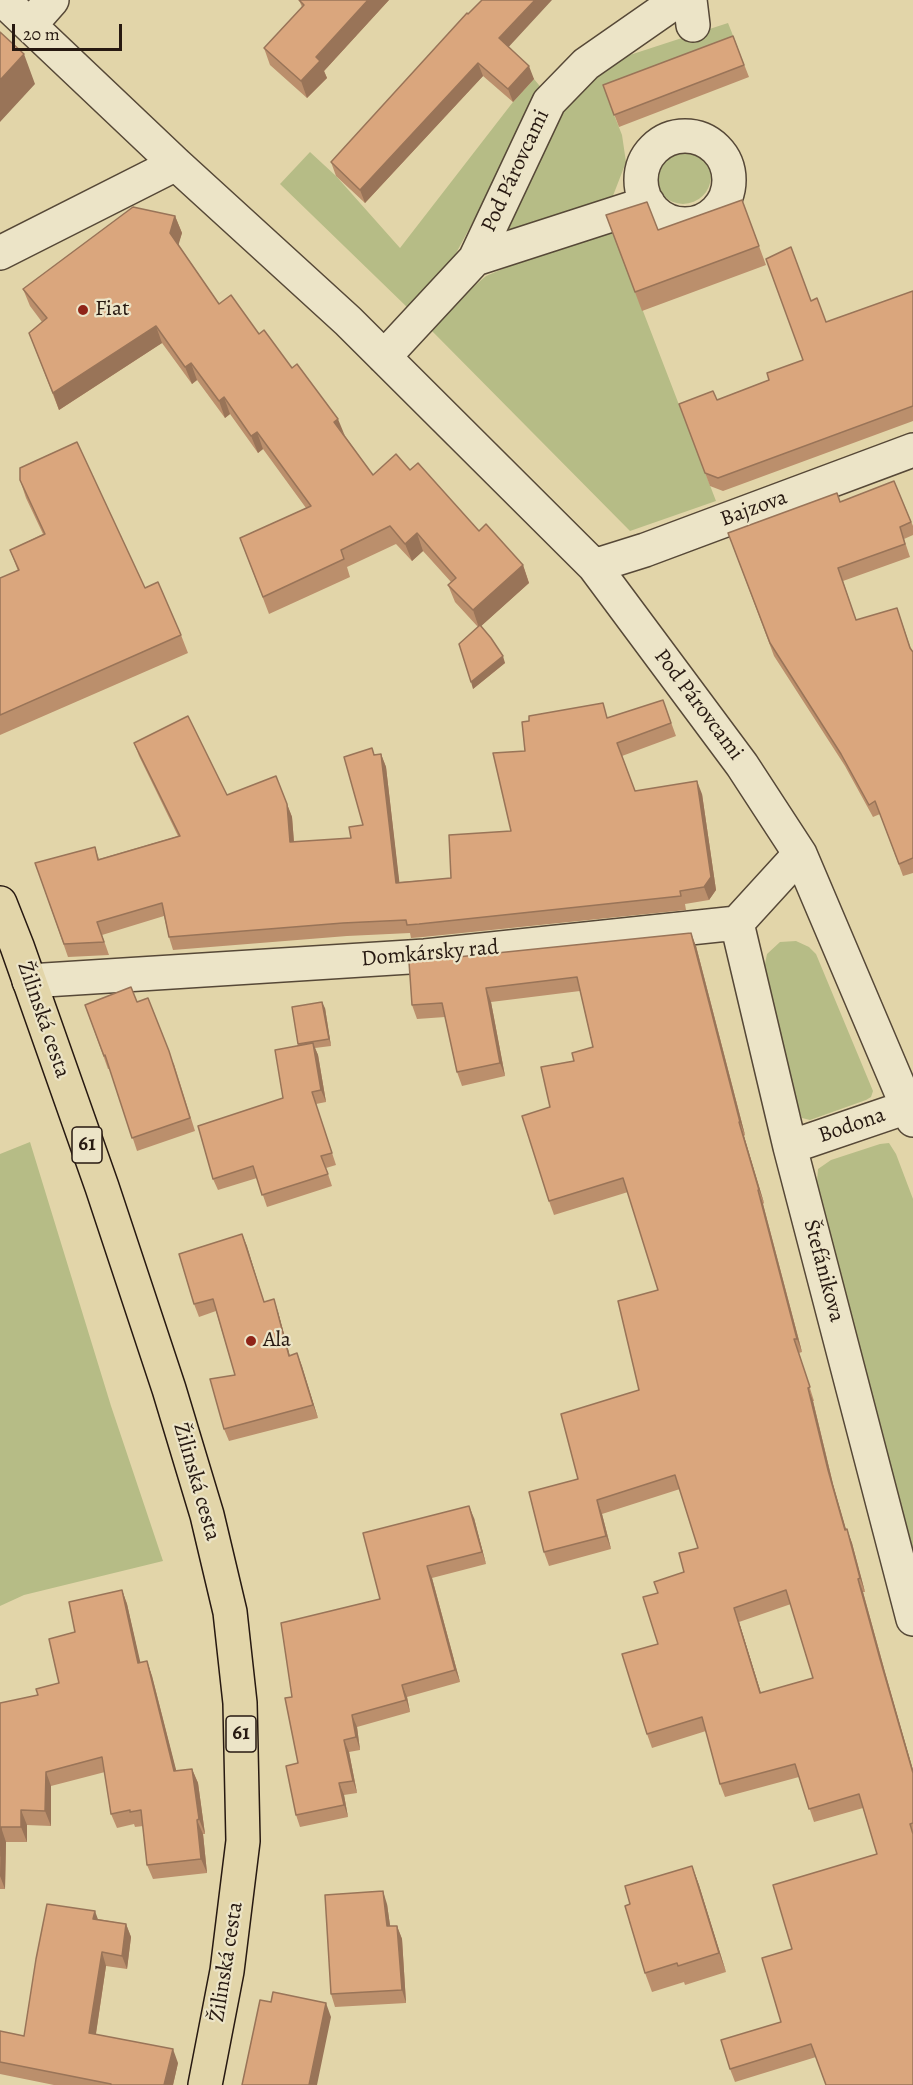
<!DOCTYPE html>
<html>
<head>
<meta charset="utf-8">
<style>
  body { margin:0 }
  #map { position:relative; width:913px; height:2085px; overflow:hidden; background:#e2d5a9; font-family:Alegreya,serif }
  canvas { display:block }
  .scale { position:absolute; left:12px; top:24px; width:110px; height:27px; box-sizing:border-box; border:3px solid #271911; border-top:0; padding-left:8px; font-size:18px; line-height:21px; white-space:nowrap; color:#271911; -webkit-text-stroke:4px #ece4c7; paint-order:stroke }
</style>
</head>
<body>
<div id="map">
<canvas width="913" height="2085"></canvas>
<div class="scale">20 m</div>
</div>
<script>
const c = document.querySelector('canvas').getContext('2d');
c.lineJoin = 'round';
function paint(path, color) { c.fillStyle = color; c.fill(path, 'evenodd'); }
const shape = rows => new Path2D(rows.map(r => 'M' + r).join(''));
function trace(path, color, width, dash) { c.strokeStyle = color; c.lineWidth = width; c.lineCap = dash ? 'butt' : 'round'; c.setLineDash(dash || []); c.stroke(path); }
function write(font, color, halo, rows, align = 'center') {
  c.font = font + ' Alegreya,serif'; c.lineWidth = 4.5; c.setLineDash([]); c.textBaseline = 'middle'; c.strokeStyle = halo; c.fillStyle = color; for (const [text, x, y, turn = 0] of rows) {
    c.save(); c.translate(x, y); c.rotate((+turn || 0) * Math.PI / 180); c.textAlign = isNaN(turn) ? turn : align; if (halo) c.strokeText(text, 0, 0); c.fillText(text, 0, 0); c.restore();
  }
}
paint(shape([
  [728,23,738,48,607,97,622,135,626,162,611,201,487,245,556,105,599,65],
  [534,79,543,90,468,231,448,268,409,309,280,184,310,152,336,176,400,248,513,102],
  '655 176a28 28 0 1 1 56 0a28 28 0 1 1-56 0Z',
  [613,233,716,501,630,531,430,329,453,304,486,276,543,252,595,236],
  [796,941,809,947,816,954,873,1091,871,1097,866,1100,810,1120,802,1118,798,1107,763,974,767,954,780,942],
  [30,1142,111,1406,163,1561,24,1595,0,1606,0,1154],
  [889,1143,896,1154,913,1199,913,1550,817,1182,818,1169,831,1160,880,1144]
]), '#b6bc86');
const street = shape([
  [3,0,176,164,348,321,594,566,742,765,800,854,913,1120],
  [690,0,693,25],
  [30,25,52,0],
  '641 180a44 44 0 1 1 88 0a44 44 0 1 1-88 0Z',
  [0,253,176,164],
  [475,259,648,203],
  [384,357,475,259,549,102,586,64,678,0],
  [594,566,645,550,913,450],
  [737,923,790,1147,913,1619],
  [29,981,425,956,737,923,800,854],
  [790,1147,913,1105]
]);
const primary = shape([
  [0,903,17,946,102,1187,169,1389,207,1515,230,1612,240,1703,243,1841,227,1971,205,2085]
]);
trace(street, '#564837', 36);
trace(primary, '#271911', 36);
trace(street, '#ece4c7', 33);
trace(primary, '#e2d5a9', 33);
paint(shape([
  [299,0,389,0,324,71,327,78,307,98,270,65,264,48,302,7],
  [467,13,508,47,534,79,513,102,483,76,365,203,336,176,331,162],
  [733,36,749,77,619,127,603,85],
  [742,200,766,265,642,311,606,215,658,230],
  [175,216,182,233,178,244,219,304,259,334,292,368,345,436,373,475,410,470,479,531,523,565,529,583,481,626,505,663,473,689,478,627,455,602,448,585,451,582,423,551,412,561,396,544,347,567,350,577,269,614,240,538,306,508,263,449,258,453,230,414,225,418,197,380,192,384,162,343,59,410,29,333,42,322,30,306,23,289],
  [913,291,913,421,723,491,710,486,679,404,717,400,769,380,803,360,811,301,826,322],
  [20,480,145,588,181,635,188,653,0,735,0,578,18,571,10,550,43,534,26,498],
  [894,481,913,526,913,535,904,539,910,557,843,581,856,620,897,608,911,649,913,652,913,873,903,876,880,814,873,817,845,766,774,656,728,533,840,502],
  [663,700,676,736,622,756,635,791,702,794,716,890,709,900,685,904,686,910,423,937,411,938,410,933,347,936,173,950,169,937,164,916,102,935,109,955,68,957,35,863,95,847,99,859,178,836,139,756,134,743,227,795,287,804,292,817,294,842,351,838,363,825,375,755,381,754,386,767,399,882,451,878,511,831,525,751,608,718],
  [696,946,745,1135,744,1136,764,1203,763,1204,802,1352,799,1353,814,1401,813,1401,833,1484,846,1530,852,1543,865,1592,863,1592,885,1672,913,1770,913,2085,816,2057,735,2082,730,2069,781,2022,792,1949,877,1854,863,1808,814,1822,799,1777,725,1797,720,1784,706,1731,652,1748,647,1734,658,1644,658,1593,684,1572,698,1548,680,1489,602,1514,611,1549,549,1566,544,1552,578,1479,639,1390,658,1290,628,1192,554,1215,549,1201,550,1107,574,1061,593,1047,580,991,491,1002,505,1076,462,1086,457,1072,445,1017,417,1019,412,1005,409,962],
  [791,1604,813,1678,761,1693,739,1622],
  [137,1002,174,1064,195,1131,137,1151,110,1069,108,1069,85,1005],
  [325,1008,331,1046,315,1048,318,1055,326,1102,316,1104,336,1165,326,1168,332,1186,267,1207,257,1178,218,1190,213,1179,283,1098,299,1046,298,1044],
  [242,1234,264,1302,278,1312,290,1356,297,1353,318,1418,229,1441,224,1429,235,1375,216,1311,199,1317,194,1304],
  [474,1518,486,1564,432,1578,460,1682,407,1697,410,1712,357,1727,360,1750,349,1752,357,1793,344,1795,348,1817,300,1827,296,1815,298,1763,292,1697,380,1599],
  [122,1590,127,1604,140,1663,147,1661,152,1676,176,1771,192,1769,198,1783,205,1834,203,1834,207,1873,153,1879,147,1865,143,1826,135,1827,134,1824,117,1828,111,1814,105,1772,51,1786,51,1826,27,1825,27,1842,6,1842,5,1889,0,1889,0,1703,38,1695,59,1683,75,1632],
  [692,1866,699,1885,726,1972,685,1985,684,1982,652,1992,645,1973,630,1904],
  [387,1904,390,1926,397,1926,402,1939,406,2003,335,2007,331,1994],
  [98,1919,126,1924,131,1937,127,1969,106,1966,96,2034,178,2063,173,2085,54,2085,0,2074,0,2031,24,2036]
]), '#bb8f6c');
paint(shape([
  [368,0,389,0,324,71,327,78,307,98,301,81,316,57],
  [535,0,552,0,504,52,499,38],
  [24,54,35,84,0,122,0,80],
  [478,63,483,76,365,203,360,190],
  [529,66,534,79,513,102,508,89],
  [175,216,182,233,177,250,170,233],
  [156,326,162,343,59,410,53,393],
  [191,363,197,380,192,384,185,367],
  [224,397,230,414,225,418,219,401],
  [338,419,345,436,334,422],
  [257,432,263,449,258,453,251,436],
  [417,533,423,551,412,561,405,544],
  [523,565,529,583,479,628,473,610],
  [503,656,505,663,473,689,471,682],
  [381,754,386,767,401,896,396,883],
  [697,781,702,794,716,890,709,900,704,887],
  [287,804,292,817,295,856,290,842],
  [691,933,696,946,745,1135,740,1122],
  [486,988,491,1002,505,1076,500,1063],
  [322,1002,325,1008,331,1046,329,1039],
  [313,1043,318,1055,326,1102,321,1090],
  [739,1122,744,1136,764,1203,759,1190],
  [758,1190,763,1204,802,1352,797,1339],
  [242,1234,247,1246,268,1315,264,1302],
  [274,1299,278,1312,293,1368,289,1356],
  [297,1353,302,1366,318,1418,313,1405],
  [808,1388,813,1401,833,1484,850,1543,845,1530,828,1470],
  [597,1500,602,1514,611,1549,606,1536],
  [469,1506,474,1518,486,1564,482,1552],
  [847,1529,852,1543,865,1592,860,1578],
  [427,1566,432,1578,460,1682,455,1670],
  [858,1579,863,1592,885,1672,913,1770,913,1773,880,1659],
  [122,1590,127,1604,144,1678,138,1663],
  [734,1608,739,1622,765,1706,760,1693],
  [147,1661,152,1676,180,1785,174,1771],
  [402,1685,407,1697,410,1712,406,1700],
  [352,1715,357,1727,360,1750,356,1737],
  [344,1740,349,1752,357,1793,353,1781],
  [192,1769,198,1783,205,1834,199,1819],
  [46,1772,51,1786,51,1826,45,1811],
  [339,1783,344,1795,348,1817,344,1805],
  [21,1810,27,1825,27,1842,21,1827],
  [197,1820,203,1834,207,1873,201,1859],
  [1,1827,6,1842,5,1889,0,1876],
  [692,1866,699,1885,726,1972,719,1953],
  [383,1891,387,1904,392,1939,387,1926],
  [95,1911,100,1925,93,1919],
  [126,1924,131,1937,127,1969,122,1956],
  [397,1926,402,1939,406,2003,402,1990],
  [102,1952,106,1966,94,2046,89,2033],
  [326,2003,331,2017,317,2085,309,2085],
  [173,2049,178,2063,173,2085,164,2085]
]), '#997458');
const building = shape([
  [299,0,368,0,316,57,320,61,301,81,264,48,304,5,299,0],
  [482,0,535,0,499,38,529,66,508,89,478,63,360,190,331,162,467,13,468,14,482,0],
  [0,32,24,54,0,80,0,32],
  [733,36,744,65,614,115,603,85,733,36],
  [742,200,759,246,635,292,606,215,647,202,658,230,742,200],
  [133,207,175,216,170,233,219,304,231,295,259,334,264,330,292,368,297,364,338,419,334,422,373,475,396,454,410,470,418,463,479,531,486,524,523,565,473,610,448,585,456,578,417,533,405,544,390,526,341,550,344,559,263,597,240,538,311,506,257,432,251,436,224,397,219,401,191,363,185,367,156,326,53,393,29,333,47,318,23,289,133,207],
  [791,247,811,301,817,298,826,322,913,291,913,406,718,478,705,473,679,404,713,391,717,400,769,380,767,373,803,360,766,259,791,247],
  [77,442,145,588,158,582,181,635,0,715,0,578,19,570,10,550,45,534,20,480,20,468,77,442],
  [894,481,911,522,900,527,905,544,838,568,856,620,897,608,910,648,913,652,913,858,899,864,875,801,869,805,841,754,770,643,728,533,837,493,840,502,894,481],
  [480,625,491,638,503,656,471,682,459,644,480,625],
  [663,700,671,723,617,743,635,791,697,781,711,877,704,887,680,891,681,896,419,924,407,925,406,920,343,923,169,937,162,903,97,922,104,942,64,944,35,863,95,847,98,860,180,836,134,743,188,716,227,795,276,776,287,804,290,842,351,838,349,827,363,825,344,757,372,748,374,755,381,754,396,883,451,878,449,835,511,831,493,753,525,751,522,722,529,721,529,716,603,703,607,718,663,700],
  [691,933,740,1122,739,1122,759,1190,758,1190,797,1339,794,1339,810,1387,808,1388,828,1470,845,1530,847,1529,860,1578,858,1579,880,1659,913,1773,913,1823,910,1824,913,1834,913,2085,826,2085,811,2044,730,2069,721,2040,781,2022,762,1958,792,1949,773,1885,877,1854,859,1794,809,1809,795,1764,720,1784,702,1717,647,1734,622,1654,658,1644,643,1597,658,1593,654,1582,684,1572,679,1553,698,1548,675,1475,597,1500,606,1536,544,1552,529,1492,578,1479,561,1414,639,1390,618,1301,658,1290,623,1178,549,1201,522,1116,550,1107,541,1067,574,1061,572,1053,593,1047,577,977,486,988,500,1063,457,1072,442,1003,412,1005,409,962,691,933],
  [786,1590,813,1678,760,1693,734,1608,786,1590],
  [131,987,137,1002,148,998,169,1051,190,1118,132,1138,105,1055,104,1056,85,1005,131,987],
  [322,1002,329,1039,298,1044,292,1007,322,1002],
  [313,1043,321,1090,312,1092,332,1153,321,1156,328,1174,262,1195,253,1166,213,1179,198,1126,283,1098,275,1050,313,1043],
  [242,1234,264,1302,274,1299,289,1356,297,1353,313,1405,224,1429,210,1379,235,1375,213,1299,194,1304,179,1254,242,1234],
  [469,1506,482,1552,427,1566,455,1670,402,1685,406,1700,352,1715,356,1737,344,1740,353,1781,339,1783,344,1805,296,1815,286,1766,298,1763,285,1698,292,1697,281,1623,380,1599,363,1533,469,1506],
  [122,1590,138,1663,147,1661,174,1771,192,1769,199,1819,197,1820,201,1859,147,1865,141,1810,130,1812,130,1810,111,1814,102,1757,46,1772,45,1811,21,1810,21,1827,1,1827,0,1856,0,1703,38,1695,36,1689,59,1683,49,1639,75,1632,69,1602,122,1590],
  [692,1866,719,1953,678,1966,677,1963,645,1973,625,1906,630,1904,625,1886,692,1866],
  [383,1891,387,1926,397,1926,402,1990,331,1994,325,1895,383,1891],
  [47,1904,95,1911,93,1919,126,1924,122,1956,102,1952,89,2033,173,2049,164,2085,111,2085,111,2084,0,2062,0,2031,24,2036,36,1959,47,1904],
  [273,1992,326,2003,309,2085,242,2085,260,2000,271,2002,273,1992]
]);
paint(building, '#daa67d');
trace(building, '#997458', 1.5);
for (const [x, y, r, color] of [
  [83,310,6,"#8f2418"],
  [251,1341,6,"#8f2418"]
]) { const dot = new Path2D(); dot.arc(x, y, r, 0, 2 * Math.PI); c.fillStyle = color; c.fill(dot); trace(dot, '#ece4c7', 2); }
for (const [x, y, w] of [
  [87,1145,30],
  [241,1734,30]
]) { const box = new Path2D(); box.roundRect(x - w / 2, y - 18, w, 36, 4.5); c.fillStyle = '#ece4c7'; c.fill(box); trace(box, '#271911', 1.5); }
write('bold 21px', '#271911', null, [
  ["61",87,1145],
  ["61",241,1734]
]);
write('22px', '#271911', '#ece4c7', [
  ["Pod Párovcami",516,171,-65],
  ["Bajzova",754,509,-20],
  ["Pod Párovcami",698,705,53],
  ["Domkársky rad",430,954,-5],
  ["Žilinská cesta",43,1020,71],
  ["Bodona",852,1126,-19],
  ["Štefánikova",823,1271,75],
  ["Žilinská cesta",196,1482,74],
  ["Žilinská cesta",227,1962,-81]
]);
write('22px', '#271911', '#ece4c7', [
  ["Fiat",95,310],
  ["Ala",263,1341]
], 'left');
</script>
</body>
</html>
